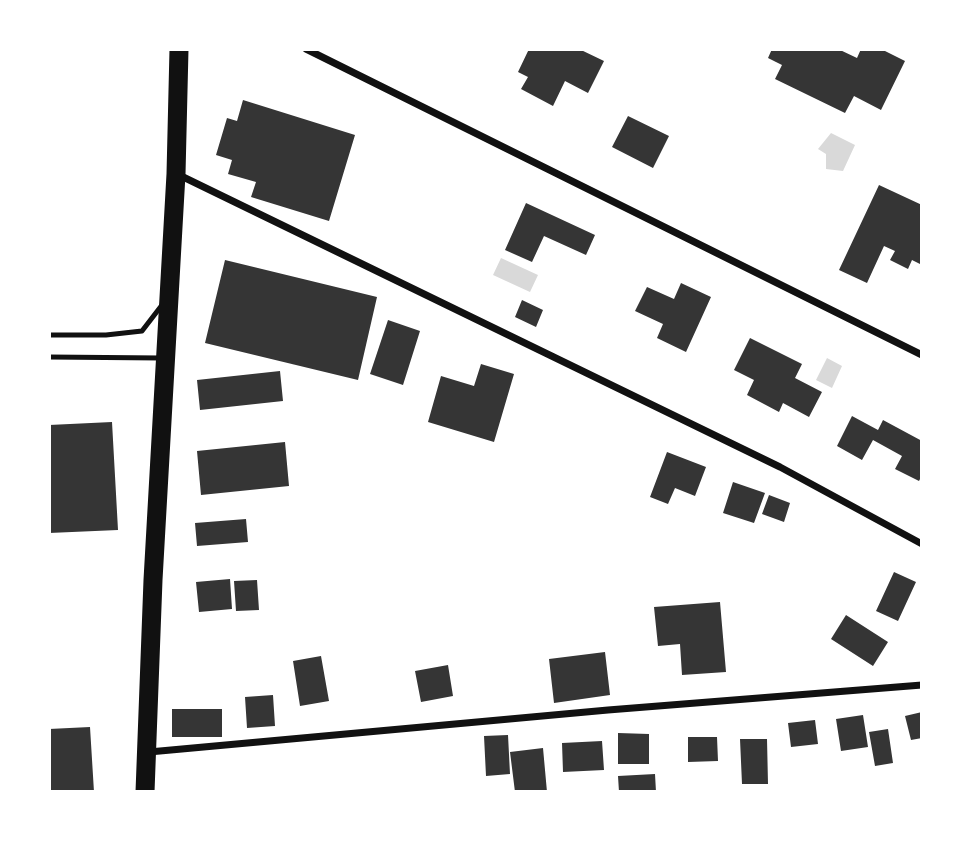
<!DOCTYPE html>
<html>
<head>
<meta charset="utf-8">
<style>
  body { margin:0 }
  #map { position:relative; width:971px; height:841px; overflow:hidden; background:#fff; font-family:Overpass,sans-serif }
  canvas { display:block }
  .frame { position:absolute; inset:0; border:51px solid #fff; pointer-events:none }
</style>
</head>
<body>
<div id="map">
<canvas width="971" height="841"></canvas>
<div class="frame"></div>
</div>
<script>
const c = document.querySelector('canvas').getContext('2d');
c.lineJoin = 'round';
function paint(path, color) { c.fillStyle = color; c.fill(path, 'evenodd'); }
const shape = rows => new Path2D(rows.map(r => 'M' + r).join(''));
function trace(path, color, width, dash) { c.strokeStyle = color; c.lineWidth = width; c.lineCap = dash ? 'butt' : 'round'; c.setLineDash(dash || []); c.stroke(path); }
paint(shape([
  [831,133,855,145,843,171,826,169,826,154,818,149],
  [501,258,538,275,530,292,493,275],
  [827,358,842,366,832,388,816,380]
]), '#d9d9d9');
paint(shape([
  [529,49,579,49,604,61,588,93,565,81,553,106,521,89,528,77,518,72],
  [772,49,838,49,857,58,861,49,881,49,905,61,881,110,854,96,845,113,775,79,782,65,768,58],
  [243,100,355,135,329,221,251,197,256,182,228,174,232,160,216,155,227,118,237,121],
  [628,116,669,136,653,168,612,147],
  [879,185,922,205,922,265,912,260,908,269,890,260,895,251,884,246,867,283,839,270],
  [526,203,595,235,586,255,544,236,532,262,505,250],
  [225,260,377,297,358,380,205,343],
  [681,283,711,297,686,352,657,338,663,324,635,311,647,287,674,299],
  [522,300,543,310,536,327,515,317],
  [388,320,420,331,403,385,370,374],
  [750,338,802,364,795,378,822,392,809,417,783,403,779,412,747,395,754,380,734,370],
  [481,364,514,374,494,442,428,422,441,376,474,386],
  [280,371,283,401,200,410,197,380],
  [852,416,878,430,883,420,922,441,922,475,919,481,895,469,902,456,873,440,862,460,837,446],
  [112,422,118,530,49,533,49,425],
  [285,442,289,486,201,495,197,451],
  [667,452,706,467,695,496,675,488,668,504,650,497],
  [733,482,765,493,754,523,723,513],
  [769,495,790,503,784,522,762,514],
  [246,519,248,542,197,546,195,523],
  [894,572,916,582,898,621,876,611],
  [230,579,232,609,199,612,196,582],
  [257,580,259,610,236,611,234,581],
  [720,602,726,672,682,675,680,644,658,646,654,607],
  [846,615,888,642,873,666,831,639],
  [605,652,610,695,554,703,549,659],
  [321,656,329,701,300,706,293,661],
  [448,665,453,696,421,702,415,671],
  [273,695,275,726,247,728,245,697],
  [172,709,222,709,222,737,172,737],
  [922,712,922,738,911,740,905,716],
  [863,715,868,747,841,751,836,719],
  [815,720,818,744,791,747,788,723],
  [90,727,94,792,49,792,49,729],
  [888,729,893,763,875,766,869,732],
  [618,733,649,734,649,764,618,764],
  [508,735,510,774,486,776,484,736],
  [688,737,717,737,718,761,688,762],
  [740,739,767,739,768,784,742,784],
  [602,741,604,770,563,772,562,743],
  [543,748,547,792,515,792,510,752],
  [655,774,656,792,619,792,618,776]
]), '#353535');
trace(shape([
  [49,335,106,335,142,331,162,305],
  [49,357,161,358]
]), '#111', 5);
trace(shape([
  [306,49,922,355],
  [177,174,780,467,922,544],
  [149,752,608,710,922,685]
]), '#111', 7);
trace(shape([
  [145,792,153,580,176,174,179,49]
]), '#111', 19);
</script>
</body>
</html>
